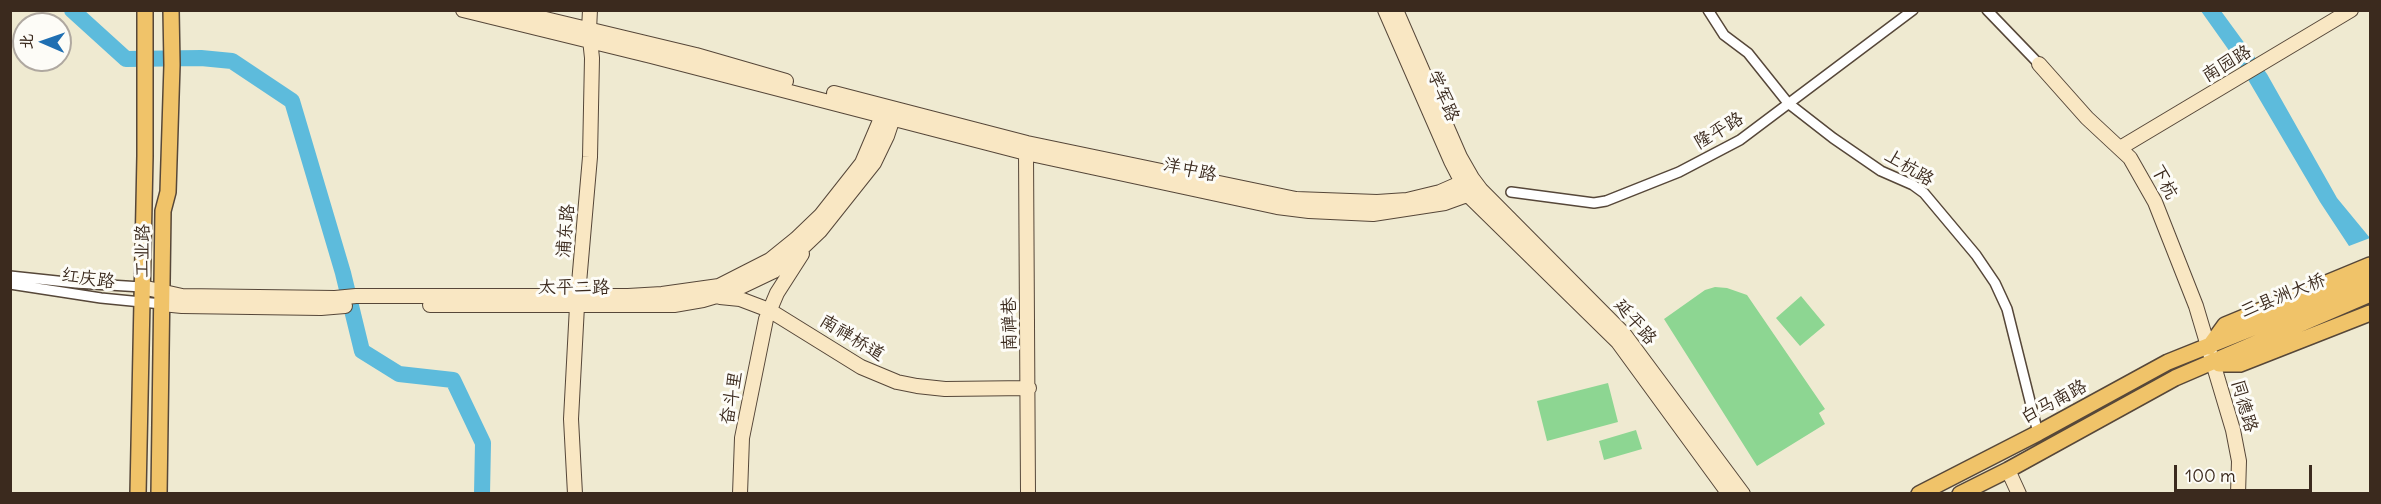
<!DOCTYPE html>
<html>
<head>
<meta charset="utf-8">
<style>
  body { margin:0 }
  #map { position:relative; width:2381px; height:504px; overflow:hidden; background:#efead1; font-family:Delius,"LXGW WenKai TC",sans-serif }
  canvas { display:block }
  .frame { position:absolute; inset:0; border:12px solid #3b2a1e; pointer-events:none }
  .north { position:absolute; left:12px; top:12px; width:60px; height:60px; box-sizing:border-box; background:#fdfcf7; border:2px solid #afa8a0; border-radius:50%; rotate:272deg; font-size:16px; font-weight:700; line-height:24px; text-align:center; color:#3b2a1e }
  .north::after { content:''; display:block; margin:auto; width:21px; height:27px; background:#1f6fb2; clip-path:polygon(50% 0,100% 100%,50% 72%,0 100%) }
  .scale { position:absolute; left:2174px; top:465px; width:138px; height:27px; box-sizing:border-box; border:3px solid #3b2a1e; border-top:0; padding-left:8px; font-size:18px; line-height:21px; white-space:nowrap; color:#3b2a1e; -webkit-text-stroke:4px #fdfcf7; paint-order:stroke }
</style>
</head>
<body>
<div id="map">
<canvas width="2381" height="504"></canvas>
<div class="frame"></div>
<div class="north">北</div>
<div class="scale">100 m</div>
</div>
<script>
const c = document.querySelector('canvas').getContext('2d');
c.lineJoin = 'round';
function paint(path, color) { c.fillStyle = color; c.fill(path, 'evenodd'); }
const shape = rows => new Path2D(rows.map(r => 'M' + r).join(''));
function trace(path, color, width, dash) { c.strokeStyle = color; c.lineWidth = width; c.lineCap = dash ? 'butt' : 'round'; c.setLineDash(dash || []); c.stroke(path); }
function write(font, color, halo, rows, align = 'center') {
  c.font = font + ' Delius,"LXGW WenKai TC",sans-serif'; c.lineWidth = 6; c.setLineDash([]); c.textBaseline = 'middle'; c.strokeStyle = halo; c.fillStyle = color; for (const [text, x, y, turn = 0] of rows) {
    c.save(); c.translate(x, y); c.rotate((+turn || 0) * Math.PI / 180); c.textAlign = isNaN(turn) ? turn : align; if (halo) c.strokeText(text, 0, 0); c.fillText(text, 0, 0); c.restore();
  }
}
paint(shape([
  [1715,287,1727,288,1747,295,1825,409,1819,413,1825,424,1757,466,1664,319,1705,290],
  [1801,296,1825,325,1800,346,1776,318],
  [1608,383,1618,422,1547,441,1537,401],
  [1636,430,1642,449,1604,460,1599,441]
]), '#8dd692');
paint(shape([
  [2201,11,2221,11,2267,74,2337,198,2370,238,2349,246,2320,202,2240,66]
]), '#5dbbdc');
trace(shape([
  [72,10,126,59,201,58,232,61,292,101,343,273,362,351,399,374,453,380,483,443,482,494]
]), '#5dbbdc', 16);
const street = shape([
  [1708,10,1724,35,1748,53,1788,103,1833,138,1881,171,1913,185,1924,193,1976,255,1995,283,2007,309,2038,433],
  [1987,10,2039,64],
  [1511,192,1594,203,1606,201,1679,172,1740,140,1913,10],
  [10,276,76,283,142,287],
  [10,284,101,298,162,304]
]);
const secondary = shape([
  [463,10,651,56,1026,153,1277,207,1309,211,1373,214,1445,203,1481,190],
  [508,10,696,55,786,81],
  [1385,10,1451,161,1469,196,1618,342,1729,494],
  [1396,10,1460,157,1472,178,1481,190,1624,334,1743,494],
  [2039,64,2087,118,2130,158,2155,202,2196,306,2233,430,2239,461,2238,494],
  [834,93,1027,143,1296,199,1377,202,1407,200,1440,192,1472,178],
  [2120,148,2351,10],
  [1026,153,1028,494],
  [142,287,182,296,335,298,356,296,628,296,662,294,719,286,770,260,796,239,821,215,862,163,885,109],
  [720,297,740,299,769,310,861,367,897,382,917,386,945,389,1029,388],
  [162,304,182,306,321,308,345,306],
  [430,305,674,305,703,300,730,292,774,271,799,251,820,231,874,163,887,136,895,112],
  [2008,470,2019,494],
  [575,494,571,419,577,306,590,157,592,58,589,30,590,10],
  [740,494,742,438,766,319,777,293,802,254]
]);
const primary = shape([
  [2209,347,2225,325,2370,265],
  [2219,364,2240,364,2370,313],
  [138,494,145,156,145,10],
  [159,494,163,211,168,192,172,65,171,10],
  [1919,494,2038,433,2168,362,2370,281],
  [1960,494,2008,470,2175,378,2370,294]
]);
trace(street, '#564739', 12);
trace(secondary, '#564739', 16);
trace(primary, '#564739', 18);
trace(street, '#fff', 9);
trace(secondary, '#f9e7c3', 14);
trace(primary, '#f0c369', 15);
write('18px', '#3b2a1e', '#fdfcf7', [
  ["南园路",2227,64,-31],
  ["学军路",1443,96,67],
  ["隆平路",1719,131,-31],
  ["上杭路",1909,168,31],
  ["洋中路",1190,170,12],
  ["下杭",2164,182,63],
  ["浦东路",566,231,-85],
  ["工业路",143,251,-89],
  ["红庆路",88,279,8],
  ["太平二路",574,288],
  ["三县洲大桥",2283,296,-22],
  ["延平路",1635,322,49],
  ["南禅巷",1010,324,-91],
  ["南禅桥道",852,338,31],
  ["奋斗里",732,398,-80],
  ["白马南路",2054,402,-28],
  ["同德路",2244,406,74]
]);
</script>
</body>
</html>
